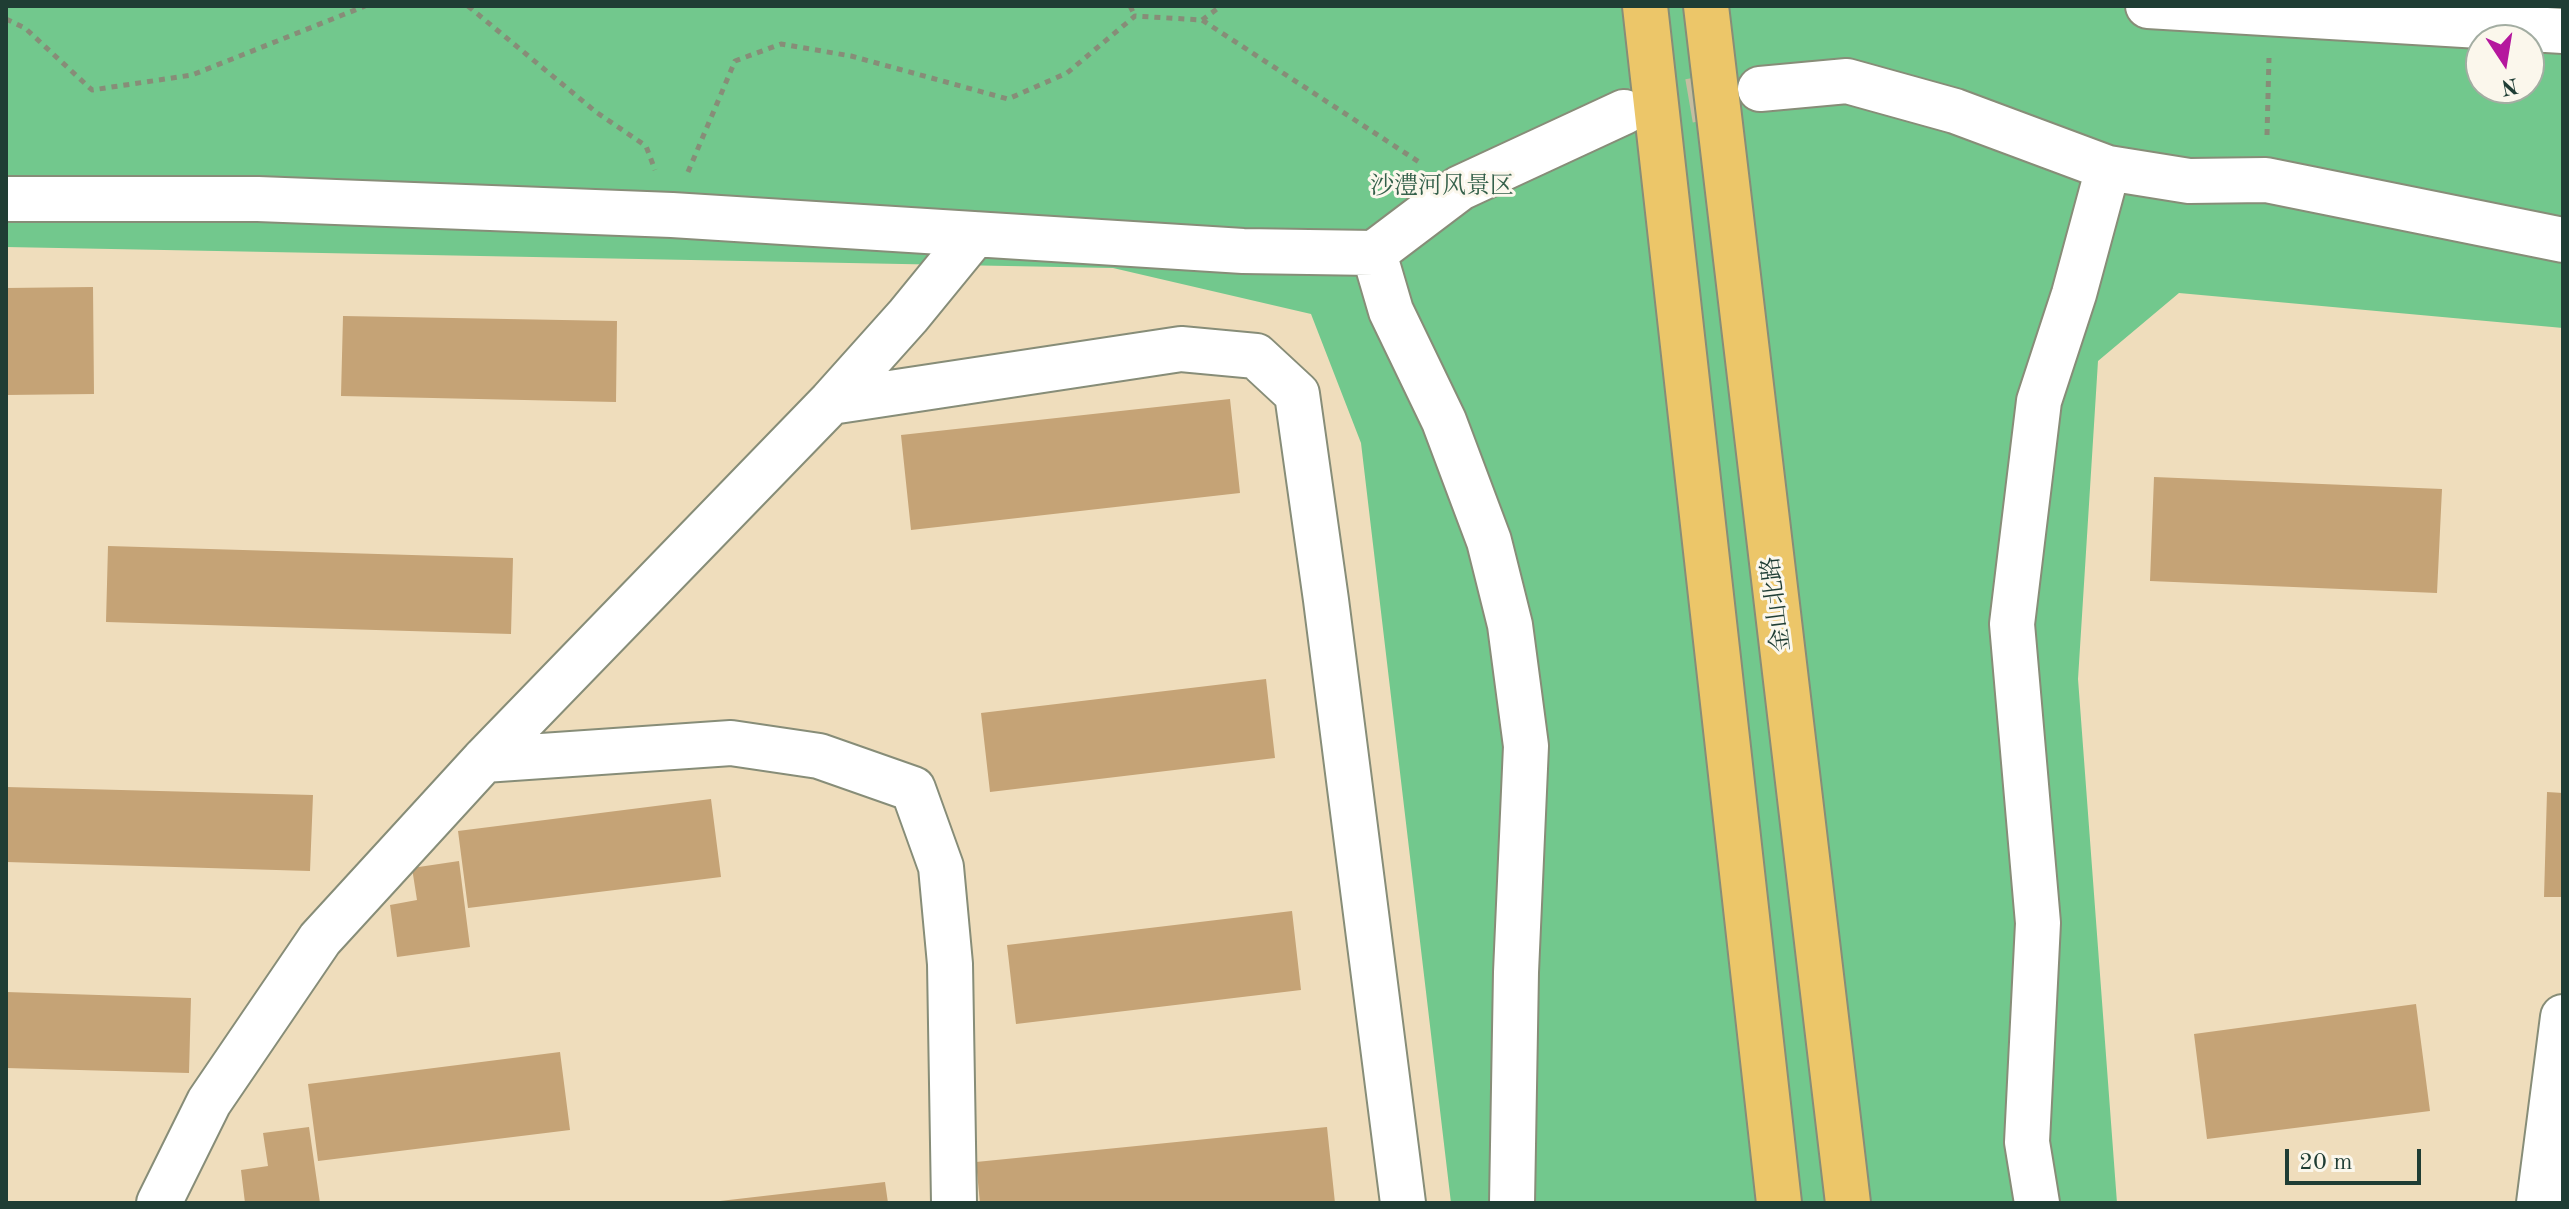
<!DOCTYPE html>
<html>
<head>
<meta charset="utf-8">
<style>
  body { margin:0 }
  #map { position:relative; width:2569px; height:1209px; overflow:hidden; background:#efddbc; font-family:"Old Standard TT",serif }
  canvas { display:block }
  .frame { position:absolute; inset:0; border:8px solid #1f3d34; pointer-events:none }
  .north { position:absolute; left:2465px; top:24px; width:80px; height:80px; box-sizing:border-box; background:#fbf7ec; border:2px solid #a3ada2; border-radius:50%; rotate:168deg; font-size:22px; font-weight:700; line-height:32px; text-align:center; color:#1f3d34 }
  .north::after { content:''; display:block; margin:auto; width:28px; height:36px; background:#b5179e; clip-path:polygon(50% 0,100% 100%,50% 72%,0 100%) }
  .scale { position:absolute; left:2285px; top:1149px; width:136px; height:36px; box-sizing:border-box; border:4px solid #1f3d34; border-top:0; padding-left:10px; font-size:24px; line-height:28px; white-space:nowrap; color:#1f3d34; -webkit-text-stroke:6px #fbf7ec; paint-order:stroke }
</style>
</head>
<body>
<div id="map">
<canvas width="2569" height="1209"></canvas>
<div class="frame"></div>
<div class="north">N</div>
<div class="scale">20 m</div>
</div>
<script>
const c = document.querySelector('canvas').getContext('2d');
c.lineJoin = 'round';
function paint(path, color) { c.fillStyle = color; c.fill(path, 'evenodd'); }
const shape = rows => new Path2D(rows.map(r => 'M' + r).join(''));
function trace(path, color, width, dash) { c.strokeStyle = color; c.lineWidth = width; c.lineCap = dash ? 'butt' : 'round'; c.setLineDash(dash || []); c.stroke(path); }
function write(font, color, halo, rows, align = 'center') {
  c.font = font + ' "Old Standard TT","Noto Serif SC",serif'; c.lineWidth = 6; c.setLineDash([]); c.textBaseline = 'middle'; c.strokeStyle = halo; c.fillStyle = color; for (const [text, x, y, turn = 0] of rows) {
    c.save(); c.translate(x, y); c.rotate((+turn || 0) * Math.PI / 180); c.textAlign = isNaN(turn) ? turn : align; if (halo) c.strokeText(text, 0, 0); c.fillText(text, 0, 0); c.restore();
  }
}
paint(shape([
  [6,6,2563,6,2563,328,2179,293,2098,361,2078,679,2117,1203,1451,1203,1361,443,1311,314,1113,268,6,247],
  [2481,40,2529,40,2529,88,2481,88]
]), '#72c88d');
paint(shape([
  [93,287,94,394,6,395,6,288],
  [343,316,617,321,616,402,341,396],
  [1230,399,1240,493,911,530,901,435],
  [2154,477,2442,489,2437,593,2150,581],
  [108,546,513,558,511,634,106,622],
  [1266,679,1275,758,990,792,981,713],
  [6,787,313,795,310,871,6,862],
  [2547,792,2563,793,2563,897,2544,897],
  [711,799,721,877,468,908,458,831],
  [459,861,470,947,397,957,390,905,417,900,412,868],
  [1292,911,1301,990,1016,1024,1007,945],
  [6,992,191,998,189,1073,6,1068],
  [2416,1004,2430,1111,2207,1139,2194,1034],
  [560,1052,570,1130,318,1161,308,1084],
  [309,1127,320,1203,245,1203,241,1170,268,1166,263,1133],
  [1327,1127,1335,1203,980,1203,976,1162],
  [885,1182,888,1203,720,1203,720,1201]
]), '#c5a376');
trace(shape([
  [1624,112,1752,90]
]), '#c5bda1', 44, [44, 22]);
const minor = shape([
  [2148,6,2563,31],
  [1760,89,1847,81,1955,111,2108,168,2189,181,2266,180,2563,240],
  [6,199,258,199,672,215,1243,251,1374,253,1391,311,1444,421,1489,541,1510,625,1526,746,1516,972,1512,1203],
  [1374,253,1460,188,1624,112],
  [831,402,1181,349,1256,356,1297,394,1326,600,1403,1203],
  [484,760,731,743,819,756,913,789,941,867,950,964,954,1203],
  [159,1203,209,1102,320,939,484,760,831,402,908,316,975,234],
  [2037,1203,2027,1142,2038,923,2012,624,2039,401,2074,294,2108,168],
  [2539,1203,2563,1017]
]);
const major = shape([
  [1645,6,1779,1203],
  [1706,6,1848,1203]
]);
trace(minor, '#878d78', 48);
trace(major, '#878d78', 48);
trace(shape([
  [468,6,596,112,646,146,655,170],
  [1130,6,1135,16],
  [6,19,25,28,92,90,192,75,365,6],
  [1202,20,1221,6],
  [2267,135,2269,58],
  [688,172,735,61,781,44,851,56,1008,99,1067,73,1135,16,1202,20,1419,162]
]), '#878d78', 5, [6, 6]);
trace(minor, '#fff', 44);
trace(major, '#ecc669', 44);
write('24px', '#34604a', '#fbf7ec', [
  ["沙澧河风景区",1442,187]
]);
write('24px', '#1f3d34', '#fbf7ec', [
  ["金山北路",1777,604,-97]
]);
</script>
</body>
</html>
